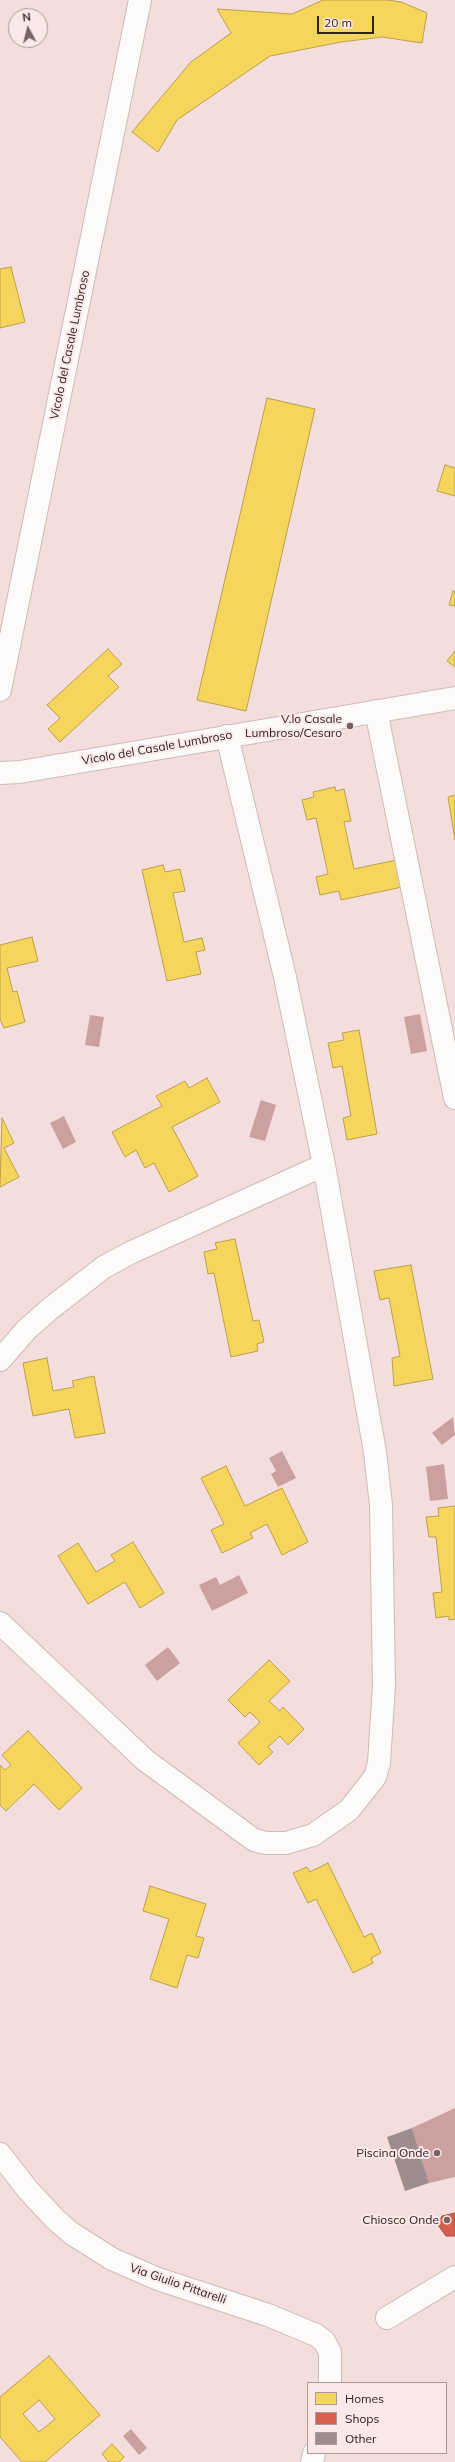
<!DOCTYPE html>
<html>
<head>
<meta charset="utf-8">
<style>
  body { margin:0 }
  #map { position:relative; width:455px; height:2462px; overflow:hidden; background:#f4dedd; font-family:Mulish,sans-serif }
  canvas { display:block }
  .legend { position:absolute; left:307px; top:2382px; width:140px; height:72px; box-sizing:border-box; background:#fae9e8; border:1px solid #a99; margin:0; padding:5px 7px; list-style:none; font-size:12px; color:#312222 }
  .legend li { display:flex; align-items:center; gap:8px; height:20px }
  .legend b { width:20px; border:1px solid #a99 }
  .north { position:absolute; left:8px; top:8px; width:40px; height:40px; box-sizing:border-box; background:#fae9e8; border:1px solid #a99; border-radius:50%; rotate:353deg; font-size:11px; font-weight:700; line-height:16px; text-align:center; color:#312222 }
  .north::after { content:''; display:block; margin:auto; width:14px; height:18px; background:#756463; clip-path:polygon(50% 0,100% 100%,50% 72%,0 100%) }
  .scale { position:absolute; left:317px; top:16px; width:57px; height:18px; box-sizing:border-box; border:2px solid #312222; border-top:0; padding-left:5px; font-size:12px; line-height:14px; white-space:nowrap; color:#312222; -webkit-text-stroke:3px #fae9e8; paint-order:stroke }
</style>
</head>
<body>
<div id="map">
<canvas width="455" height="2462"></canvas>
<ul class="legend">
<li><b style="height:11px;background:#f6d55c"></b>Homes</li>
<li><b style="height:11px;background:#d6604d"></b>Shops</li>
<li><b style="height:11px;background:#9e8d8d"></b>Other</li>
</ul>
<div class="north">N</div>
<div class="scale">20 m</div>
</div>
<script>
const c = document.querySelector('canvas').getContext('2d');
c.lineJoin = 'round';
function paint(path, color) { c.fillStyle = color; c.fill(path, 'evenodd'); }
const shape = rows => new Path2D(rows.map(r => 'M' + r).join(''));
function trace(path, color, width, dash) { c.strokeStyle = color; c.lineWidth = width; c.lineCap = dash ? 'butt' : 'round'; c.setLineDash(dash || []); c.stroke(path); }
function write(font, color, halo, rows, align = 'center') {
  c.font = font + ' Mulish,sans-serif'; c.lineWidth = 4; c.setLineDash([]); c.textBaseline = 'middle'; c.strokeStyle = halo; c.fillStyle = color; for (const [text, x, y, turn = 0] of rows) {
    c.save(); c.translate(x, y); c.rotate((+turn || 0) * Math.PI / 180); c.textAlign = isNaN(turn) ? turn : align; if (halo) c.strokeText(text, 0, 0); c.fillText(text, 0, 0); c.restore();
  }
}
paint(shape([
  [420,1014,427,1051,411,1054,404,1017],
  [90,1015,104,1017,99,1047,85,1045],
  [261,1100,276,1105,265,1141,249,1137],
  [64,1116,76,1142,63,1149,50,1123],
  [453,1417,455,1435,442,1445,432,1433],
  [282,1451,296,1478,278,1487,271,1474,276,1471,269,1458],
  [444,1464,448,1499,430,1501,426,1467],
  [239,1575,248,1593,212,1611,199,1585,216,1577,220,1585],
  [168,1647,180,1663,157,1681,145,1665],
  [455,2108,455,2177,429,2183,412,2128],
  [131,2429,147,2448,139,2455,123,2436]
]), '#cba09e');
const homes = shape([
  [323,0,388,0,401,2,427,13,422,43,382,37,341,42,270,56,177,120,158,152,132,132,191,62,231,33,217,9,292,14,323,0],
  [11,267,25,322,0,328,0,269,11,267],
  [267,398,315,409,246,711,197,700,267,398],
  [445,465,455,468,455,496,437,491,445,465],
  [453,591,455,592,455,606,449,605,453,591],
  [108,649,122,664,108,676,119,687,60,742,48,729,60,718,47,705,108,649],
  [455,651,455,667,447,661,455,651],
  [335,787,336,791,344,789,351,821,344,822,354,869,401,859,407,886,341,900,339,891,320,895,316,877,328,874,316,818,307,820,302,800,314,797,313,792,335,787],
  [455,795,455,840,448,797,455,795],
  [163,865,165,872,180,869,185,891,173,893,184,942,202,938,205,950,196,952,201,974,167,981,142,870,163,865],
  [32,937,38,961,7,968,13,992,17,991,25,1022,4,1028,0,1019,0,945,32,937],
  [359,1030,377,1134,347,1140,343,1118,351,1116,342,1066,333,1068,328,1043,344,1040,342,1033,359,1030],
  [207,1078,220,1102,172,1127,198,1176,169,1192,154,1163,145,1168,136,1150,125,1157,112,1132,162,1106,156,1096,185,1081,189,1088,207,1078],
  [2,1118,14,1143,4,1148,19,1177,0,1187,2,1118],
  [235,1239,253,1321,259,1320,264,1342,257,1344,258,1351,231,1357,214,1273,208,1274,204,1252,217,1249,215,1243,235,1239],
  [411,1265,433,1379,394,1386,392,1358,400,1356,389,1298,380,1300,374,1271,411,1265],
  [47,1358,53,1391,74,1387,72,1381,94,1376,105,1433,75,1438,69,1409,33,1416,23,1363,47,1358],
  [226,1466,245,1506,282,1488,308,1542,282,1555,267,1524,250,1533,253,1538,222,1553,211,1530,224,1524,201,1478,226,1466],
  [455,1506,455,1619,449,1620,449,1616,436,1618,433,1593,442,1592,436,1537,429,1537,426,1517,439,1516,438,1508,455,1506],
  [133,1542,164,1593,140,1608,125,1582,88,1604,58,1556,78,1543,96,1572,115,1561,111,1555,133,1542],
  [269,1660,290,1681,269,1701,280,1711,283,1707,304,1729,288,1745,280,1736,268,1747,273,1752,259,1765,238,1743,260,1722,250,1712,245,1717,228,1700,269,1660],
  [28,1731,82,1788,59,1810,34,1784,6,1811,0,1805,0,1765,5,1770,11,1765,2,1755,28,1731],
  [328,1863,364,1937,372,1933,381,1953,371,1958,373,1963,353,1973,316,1899,308,1903,293,1873,307,1867,310,1872,328,1863],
  [150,1886,206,1904,196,1936,204,1938,198,1958,187,1955,177,1988,150,1979,169,1919,143,1911,150,1886],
  [49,2356,100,2415,45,2462,22,2462,0,2437,0,2397,49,2356],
  [39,2400,55,2419,39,2432,23,2414,39,2400],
  [112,2444,124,2457,119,2462,109,2462,102,2454,112,2444]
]);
paint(homes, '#f6d55c');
trace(homes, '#bb9f4b', 1);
const shops = shape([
  [455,2213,455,2236,446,2236,438,2225,442,2216,455,2213]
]);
paint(shops, '#d6604d');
trace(shops, '#a44d40', 1);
paint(shape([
  [412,2128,429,2183,405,2191,387,2137]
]), '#9e8d8d');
const minor = shape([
  [0,690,140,0],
  [376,711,455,1098],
  [0,773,20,772,455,698],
  [0,1360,27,1329,51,1308,104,1267,132,1252,324,1165],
  [0,1623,145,1760,254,1840,266,1843,286,1843,313,1835,349,1810,375,1777,379,1763,384,1685,381,1505,375,1452,324,1165,285,977,227,736],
  [0,2154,28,2190,55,2219,71,2233,112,2259,158,2279,268,2315,316,2335,324,2341,330,2352,330,2383],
  [387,2318,455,2277],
  [312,2462,314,2453]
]);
trace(minor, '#ccbbba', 24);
trace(minor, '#fdfafa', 22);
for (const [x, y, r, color] of [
  [350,726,4,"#756463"],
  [437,2153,4,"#756463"],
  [447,2220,4,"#756463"]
]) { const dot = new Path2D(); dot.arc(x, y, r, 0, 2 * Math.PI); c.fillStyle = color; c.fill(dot); trace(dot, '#fae9e8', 1.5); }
write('12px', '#312222', '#fae9e8', [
  ["Vicolo del Casale Lumbroso",70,345,-78],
  ["Vicolo del Casale Lumbroso",157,748,-10],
  ["Via Giulio Pittarelli",178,2284,19]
]);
write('12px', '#312222', '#fae9e8', [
  ["V.lo Casale",342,719],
  ["Lumbroso/Cesaro",342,733],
  ["Piscina Onde",429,2153],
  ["Chiosco Onde",439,2220]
], 'right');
</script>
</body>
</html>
